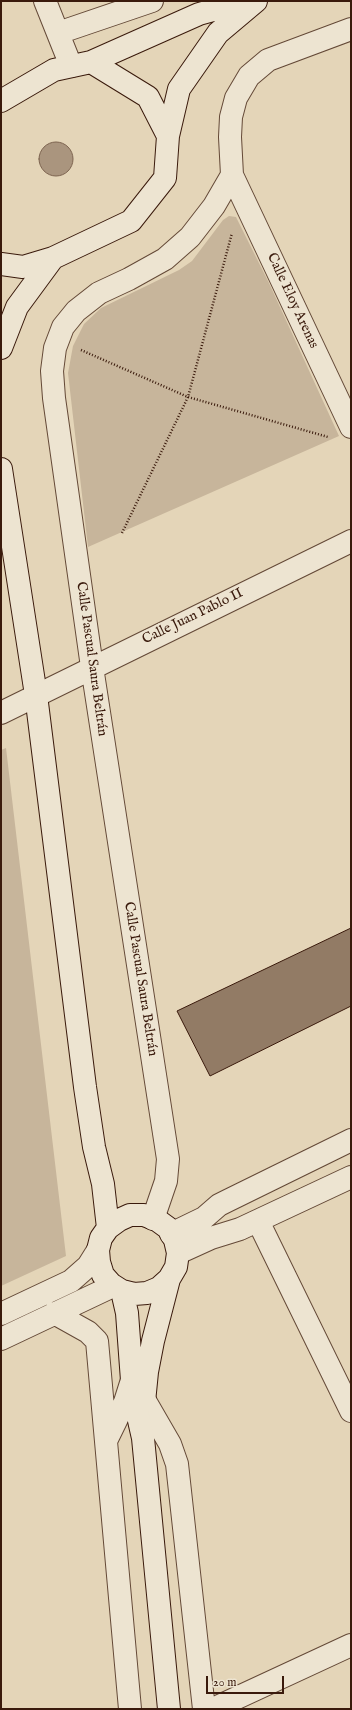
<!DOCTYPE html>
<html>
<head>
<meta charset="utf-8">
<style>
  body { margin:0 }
  #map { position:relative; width:352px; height:1710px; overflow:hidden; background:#e4d5b8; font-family:"IM FELL English",serif }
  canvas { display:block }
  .frame { position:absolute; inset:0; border:2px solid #3a1a0c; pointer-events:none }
  .scale { position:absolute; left:206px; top:1676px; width:78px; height:18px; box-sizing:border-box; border:2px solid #3a1a0c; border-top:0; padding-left:5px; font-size:12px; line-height:14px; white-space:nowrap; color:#3a1a0c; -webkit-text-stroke:3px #ede4d1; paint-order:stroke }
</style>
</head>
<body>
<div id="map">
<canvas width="352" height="1710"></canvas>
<div class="frame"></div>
<div class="scale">20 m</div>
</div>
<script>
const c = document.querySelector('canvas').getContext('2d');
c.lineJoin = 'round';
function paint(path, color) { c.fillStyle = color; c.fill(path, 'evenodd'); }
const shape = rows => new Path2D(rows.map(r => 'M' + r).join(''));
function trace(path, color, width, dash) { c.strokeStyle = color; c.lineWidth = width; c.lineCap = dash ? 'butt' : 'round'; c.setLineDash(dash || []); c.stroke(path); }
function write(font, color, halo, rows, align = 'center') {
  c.font = font + ' "IM FELL English",serif'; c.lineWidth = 4; c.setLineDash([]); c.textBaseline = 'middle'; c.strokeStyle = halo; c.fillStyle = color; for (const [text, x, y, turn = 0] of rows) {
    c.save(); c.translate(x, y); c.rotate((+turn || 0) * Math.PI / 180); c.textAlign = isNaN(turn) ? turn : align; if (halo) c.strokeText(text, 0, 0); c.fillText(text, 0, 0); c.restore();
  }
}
paint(shape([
  [229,216,236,217,269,283,339,436,88,547,68,373,73,346,84,324,101,308,179,270,192,261,223,220],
  [6,748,66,1256,1,1286,1,750]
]), '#c7b59b');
const water = shape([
  '39 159a17 17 0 1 1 34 0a17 17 0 1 1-34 0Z'
]);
paint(water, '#aa957e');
trace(water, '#7d6450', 1);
const building = shape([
  [351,928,351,1006,210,1076,177,1011,351,928]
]);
paint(building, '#927b65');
trace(building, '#3a1a0c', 1);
const street = shape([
  [45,1,71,66],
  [351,29,268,60,249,76,236,98,231,117,230,137,232,175,351,427],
  [58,33,152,1],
  [1,713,351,541],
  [153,1219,166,1181,168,1159,92,667,54,398,52,371,55,348,63,327,76,311,99,293,129,279,165,259,190,237,214,206,232,175],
  [258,1221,351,1411],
  [171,1234,204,1218,219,1205,227,1201,351,1140],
  [178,1253,211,1238,240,1229,351,1177],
  [54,1313,88,1332,97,1341,130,1709],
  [1,1314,71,1281,88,1266,98,1250],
  [1,1339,113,1286],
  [144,1399,170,1444,177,1464,204,1709],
  [106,1441,125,1402,132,1380],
  [213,1709,351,1645]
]);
const secondary = shape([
  [91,62,199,14,246,1],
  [1,101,54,70,91,62,148,97,168,136,165,178,131,221,53,258,23,267,1,264],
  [168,136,179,89,218,33,256,1],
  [1,348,17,307,53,258],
  [1,469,36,695,85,1087,94,1147,103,1184,108,1228],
  [122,1291,127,1313,133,1394,143,1438,169,1709],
  [144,1402,147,1372,153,1341,169,1279,176,1267,178,1253,175,1240,168,1228,157,1220,144,1215,130,1215,119,1220,108,1228,101,1238,98,1250,99,1262,103,1275,111,1284,122,1291,134,1294,147,1293,159,1288,169,1279]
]);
trace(street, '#644937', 24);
trace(secondary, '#3a1a0c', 24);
trace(shape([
  [81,350,188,397,328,437],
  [122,533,188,397,232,233]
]), '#3a1a0c', 2.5, [1, 2]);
trace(street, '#ede4d1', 22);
trace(secondary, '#ede4d1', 22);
write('14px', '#3a1a0c', '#ede4d1', [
  ["Calle Eloy Arenas",292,301,65],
  ["Calle Juan Pablo II",193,617,-26],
  ["Calle Pascual Saura Beltrán",91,659,82],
  ["Calle Pascual Saura Beltrán",140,979,81]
]);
</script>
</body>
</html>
